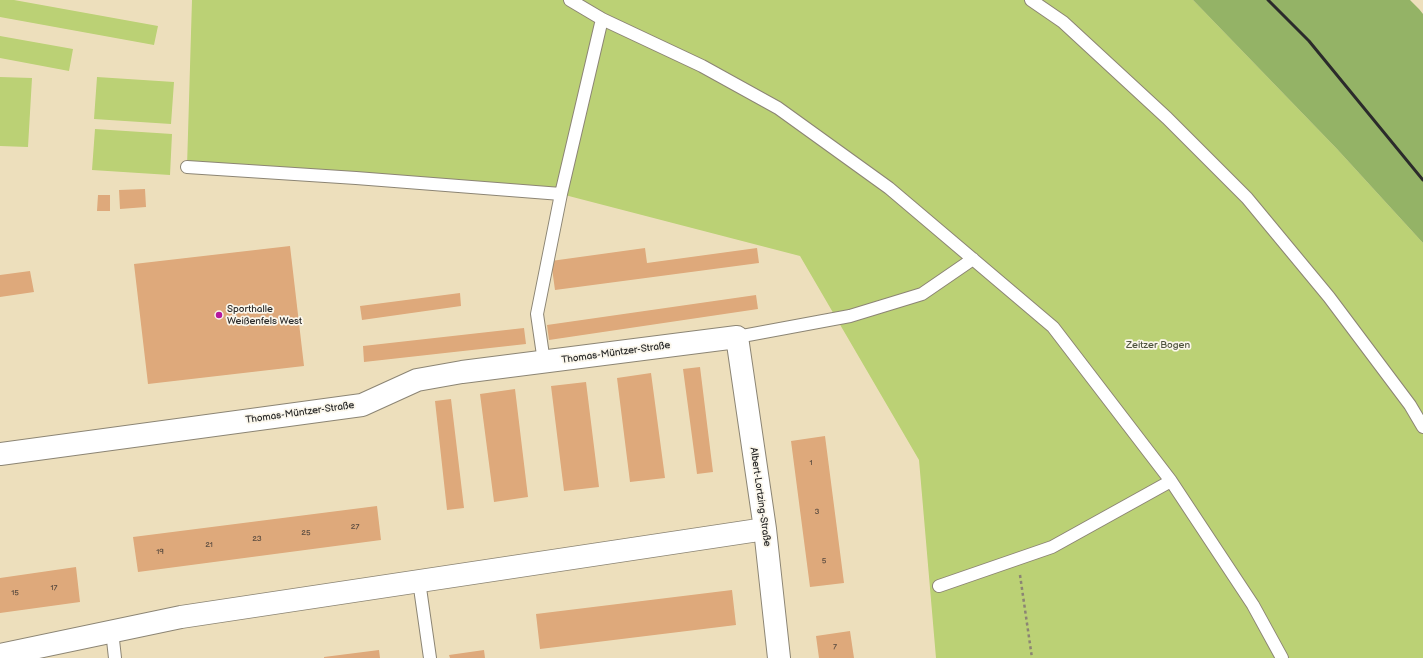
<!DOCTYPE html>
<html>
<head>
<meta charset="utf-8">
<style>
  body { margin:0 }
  canvas { display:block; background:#eddfbc }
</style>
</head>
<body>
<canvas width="1423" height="658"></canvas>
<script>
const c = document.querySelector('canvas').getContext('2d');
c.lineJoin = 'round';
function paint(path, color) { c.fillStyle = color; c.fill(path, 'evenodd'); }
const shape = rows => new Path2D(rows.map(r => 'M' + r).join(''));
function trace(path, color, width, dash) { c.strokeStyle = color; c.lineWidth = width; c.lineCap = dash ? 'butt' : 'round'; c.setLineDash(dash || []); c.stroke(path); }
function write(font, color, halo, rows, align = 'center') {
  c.font = font + ' "Balsamiq Sans",sans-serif'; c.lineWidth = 3.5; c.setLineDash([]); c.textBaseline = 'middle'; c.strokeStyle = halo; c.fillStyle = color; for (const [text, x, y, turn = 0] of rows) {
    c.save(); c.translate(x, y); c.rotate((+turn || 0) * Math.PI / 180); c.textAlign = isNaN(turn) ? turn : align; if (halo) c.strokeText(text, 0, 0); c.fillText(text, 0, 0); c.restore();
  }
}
paint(shape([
  [0,0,14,0,158,26,154,45,0,17],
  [192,0,1193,0,1337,149,1423,243,1423,658,936,658,919,460,800,256,561,194,187,167],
  [0,36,73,49,69,71,0,58],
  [0,77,32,78,28,147,0,146],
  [97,77,174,82,171,124,94,119],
  [95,129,172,134,170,175,92,170]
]), '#bbd175');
paint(shape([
  [1193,0,1410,0,1419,9,1423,14,1423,243,1337,149]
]), '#94b366');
paint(shape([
  [145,189,146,207,120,209,119,190],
  [98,195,110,195,110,211,97,211],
  [290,246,304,366,148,384,134,264],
  [645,248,647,263,757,248,759,263,555,290,551,261],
  [30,271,34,292,0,297,0,275],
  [460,293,461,306,362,320,360,306],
  [756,295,758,309,549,340,547,325],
  [524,328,526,344,364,362,363,346],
  [700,367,713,472,697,474,683,369],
  [651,373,665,478,630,482,617,378],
  [586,382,599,487,564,491,551,386],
  [515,389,528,497,494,502,480,394],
  [451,399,464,508,447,510,435,401],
  [825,436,844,583,810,587,791,441],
  [377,506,381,540,138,572,133,537],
  [76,567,80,602,0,613,0,578],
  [732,590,736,625,540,649,536,614],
  [850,631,854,658,819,658,816,636],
  [379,650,380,658,324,658,324,657],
  [484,650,485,658,450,658,449,655]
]), '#dea97b');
const service = shape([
  [570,0,602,19,702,66,778,108,889,188,1053,327,1171,481,1253,605,1282,658],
  [1031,0,1063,22,1167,118,1247,198,1329,297,1410,405,1423,427],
  [187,167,356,178,561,194,602,19],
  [737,337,850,316,922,294,973,259],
  [544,362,537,314,561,194],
  [419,581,430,658],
  [939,586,1052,547,1171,481],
  [112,631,115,658]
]);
const minor = shape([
  [0,454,362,405,417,380,462,372,737,337,765,529,779,658],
  [0,655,181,617,765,529]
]);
trace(service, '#8c8574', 14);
trace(minor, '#8c8574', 24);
trace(shape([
  [1020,575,1032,658]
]), '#8c8574', 2.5, [3, 3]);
trace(service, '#fff', 12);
trace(minor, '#fff', 22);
trace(shape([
  [1268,0,1309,41,1423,180]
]), '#2b2b2b', 3);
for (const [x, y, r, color] of [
  [219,315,4,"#b5179e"]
]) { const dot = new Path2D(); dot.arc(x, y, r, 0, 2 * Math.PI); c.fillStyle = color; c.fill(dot); trace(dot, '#fbf7ec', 1.5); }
write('8px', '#584a3f', null, [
  ["1",811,463],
  ["3",817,512],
  ["27",355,527],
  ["25",306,533],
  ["23",257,539],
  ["21",209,545],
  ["19",160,552],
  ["5",824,561],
  ["17",54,588],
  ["15",15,593],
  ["7",835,647]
]);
write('10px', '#2b2b2b', '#fbf7ec', [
  ["Sporthalle",227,309],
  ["Weißenfels West",227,321]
], 'left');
write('10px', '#4f543e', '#fbf7ec', [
  ["Zeitzer Bogen",1158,345]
]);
write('10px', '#2b2b2b', '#fbf7ec', [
  ["Thomas-Müntzer-Straße",616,353,-8],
  ["Thomas-Müntzer-Straße",300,413,-8],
  ["Albert-Lortzing-Straße",760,497,82]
]);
</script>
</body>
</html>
